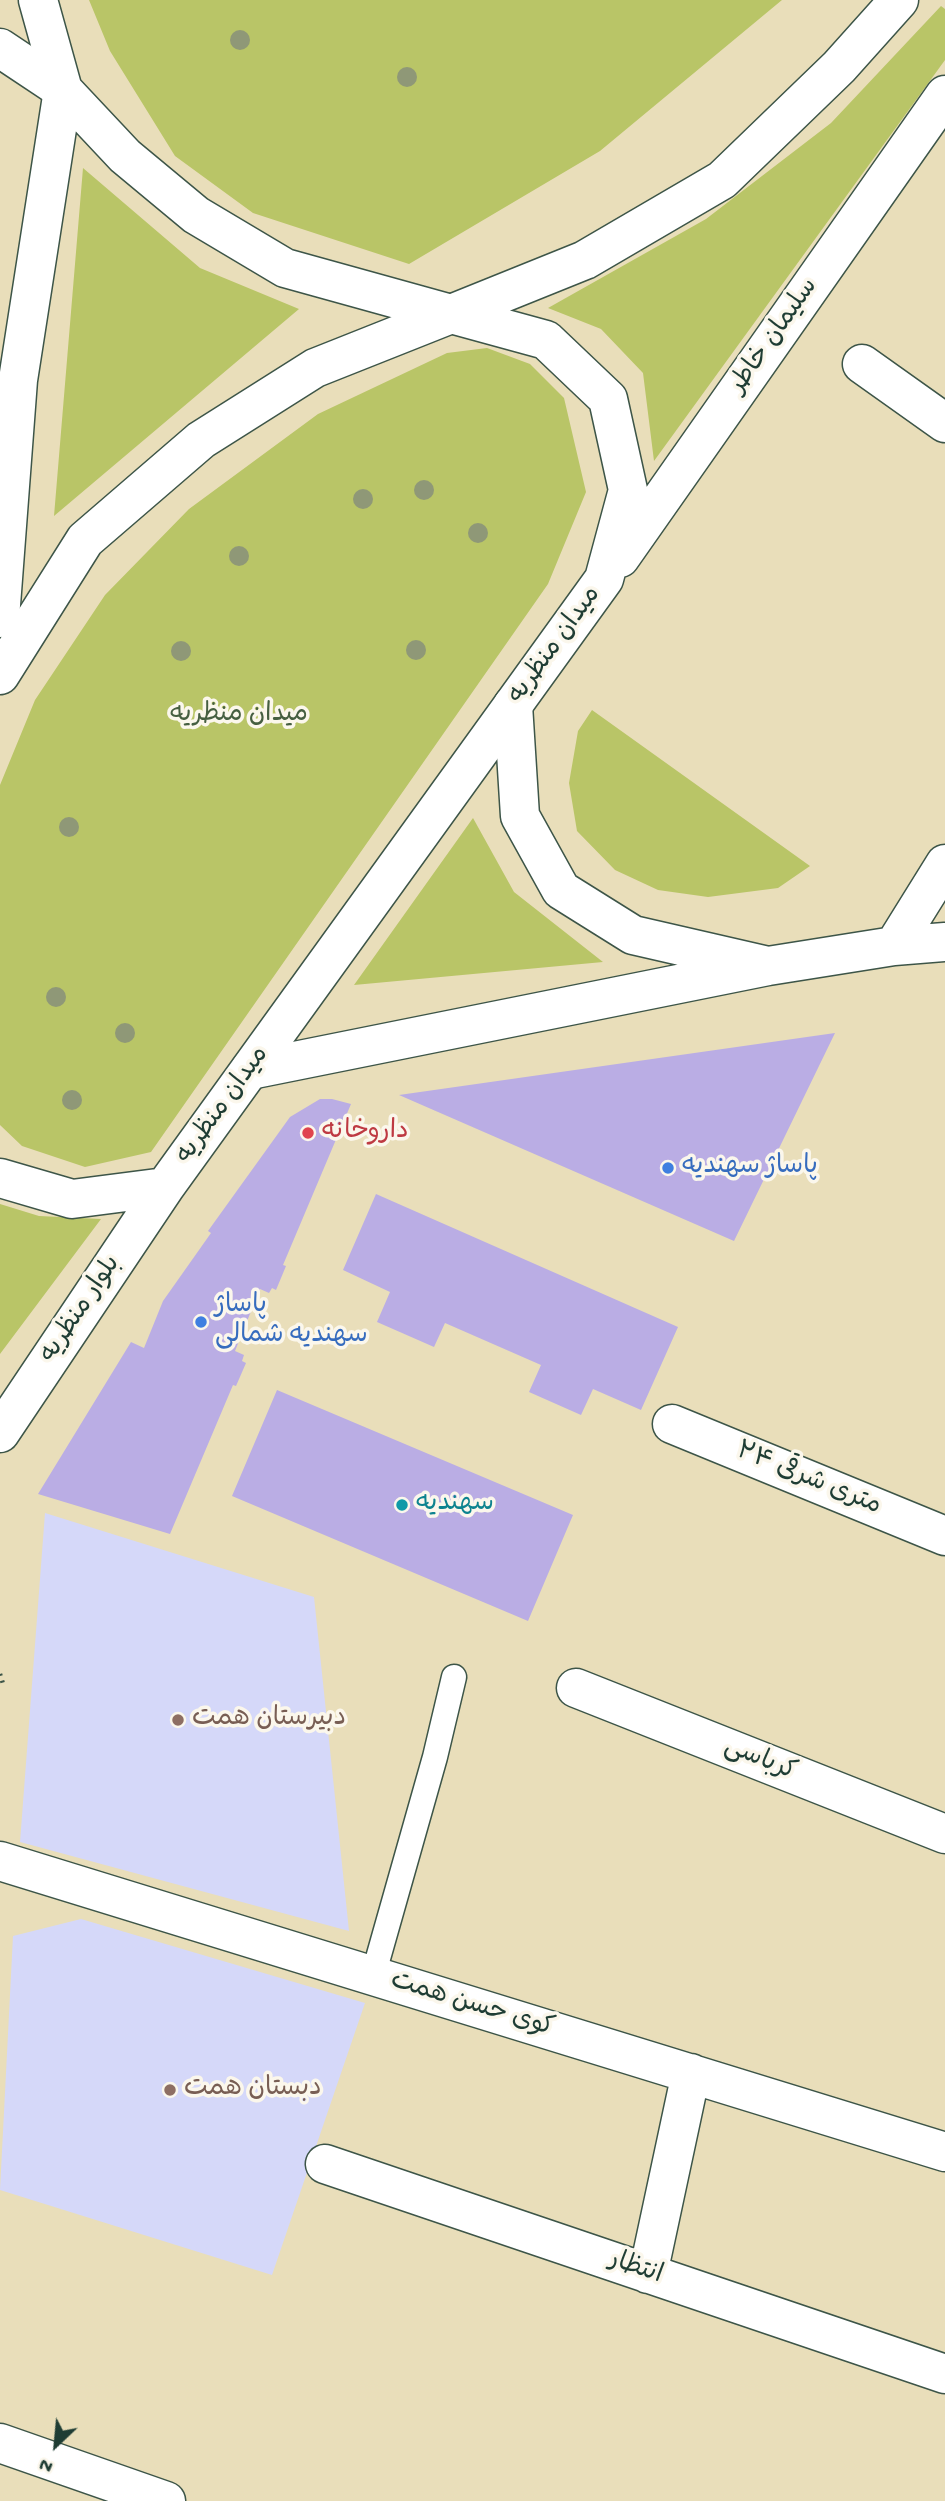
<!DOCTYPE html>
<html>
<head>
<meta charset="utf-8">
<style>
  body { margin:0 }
  #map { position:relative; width:945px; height:2501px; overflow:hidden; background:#e9deba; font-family:"Gochi Hand",sans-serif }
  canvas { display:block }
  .north { position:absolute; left:21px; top:2410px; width:70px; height:70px; -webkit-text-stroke:5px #fbf7ec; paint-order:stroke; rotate:206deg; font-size:19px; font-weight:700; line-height:28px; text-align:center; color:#1f3d34 }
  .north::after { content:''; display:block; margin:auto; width:24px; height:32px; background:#1f3d34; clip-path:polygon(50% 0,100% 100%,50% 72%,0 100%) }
</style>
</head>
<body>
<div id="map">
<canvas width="945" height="2501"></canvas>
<div class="north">N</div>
</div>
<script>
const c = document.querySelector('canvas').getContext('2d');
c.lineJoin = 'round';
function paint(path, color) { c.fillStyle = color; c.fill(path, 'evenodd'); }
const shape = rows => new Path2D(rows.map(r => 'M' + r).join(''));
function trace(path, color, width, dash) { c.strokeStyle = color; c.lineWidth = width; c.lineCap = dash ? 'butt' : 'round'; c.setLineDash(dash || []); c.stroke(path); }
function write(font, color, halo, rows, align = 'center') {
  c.font = font + ' "Gochi Hand","Playpen Sans Arabic",sans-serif'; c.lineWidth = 7; c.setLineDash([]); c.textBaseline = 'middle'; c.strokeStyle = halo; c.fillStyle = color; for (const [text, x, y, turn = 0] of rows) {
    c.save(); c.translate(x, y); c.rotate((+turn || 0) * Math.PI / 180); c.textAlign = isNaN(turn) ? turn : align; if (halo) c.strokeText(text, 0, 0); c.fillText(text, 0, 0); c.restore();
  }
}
paint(shape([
  [45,1513,314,1597,349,1931,20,1842],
  [81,1919,365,2003,272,2275,0,2190,13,1936]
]), '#d5d8f9');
paint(shape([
  [89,0,782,0,600,151,409,264,253,213,175,156,110,51],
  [941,6,945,9,945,60,654,461,643,373,601,329,548,308,706,219,831,123],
  [83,168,200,268,299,309,54,516],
  [487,348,530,364,564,398,586,492,548,584,151,1152,85,1167,22,1146,0,1125,0,785,35,700,105,595,189,509,318,414,447,353],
  [592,710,810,866,778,888,708,897,658,890,615,870,577,831,569,783,578,731],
  [473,818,514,892,603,962,354,985],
  [0,1204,39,1216,101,1219,0,1354]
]), '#b9c567');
paint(shape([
  [835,1033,734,1241,399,1095],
  [320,1099,332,1099,351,1104,283,1265,286,1266,276,1290,272,1288,269,1293,260,1289,235,1351,244,1355,242,1361,246,1363,236,1386,233,1385,170,1534,38,1494,131,1342,144,1348,163,1301,211,1233,208,1231,290,1117],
  [376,1194,678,1327,641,1410,593,1389,581,1415,529,1392,541,1365,445,1323,434,1347,377,1322,390,1292,343,1270],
  [277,1390,573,1515,528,1621,232,1496]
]), '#baade4');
const service = shape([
  [373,1976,435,1757,454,1677]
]);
const minor = shape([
  [0,48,63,90],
  [862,364,945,423],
  [672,1424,945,1536],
  [576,1688,945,1834],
  [0,1861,945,2152],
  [325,2164,945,2374],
  [648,2274,691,2073],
  [0,2443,166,2501]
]);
const secondary = shape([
  [38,0,63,90],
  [0,618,18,380,63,90,125,156,196,215,285,268,451,314],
  [894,946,945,864],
  [768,966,894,946,945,942],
  [250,1070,768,966,633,935,561,890,520,816,513,705]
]);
const primary = shape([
  [451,314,585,260,722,180,839,67,899,0],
  [620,558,945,95],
  [0,675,85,540,201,440,315,368,451,314,546,340,608,399,628,490,604,579,165,1187,0,1433],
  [0,1178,72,1199,165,1187]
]);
trace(service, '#3d5548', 27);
trace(minor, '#3d5548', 41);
trace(secondary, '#3d5548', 41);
trace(primary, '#3d5548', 41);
trace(shape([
  [0,1674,4,1687]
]), '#3d5548', 4.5, [2, 5]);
trace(service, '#fff', 24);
trace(minor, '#fff', 38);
trace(secondary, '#fff', 38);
trace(primary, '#fff', 38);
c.fillStyle = '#8f9877';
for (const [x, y] of [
  [240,40],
  [407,77],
  [424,490],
  [363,499],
  [478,533],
  [239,556],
  [416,650],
  [181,651],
  [69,827],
  [56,997],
  [125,1033],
  [72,1100]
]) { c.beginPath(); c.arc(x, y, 10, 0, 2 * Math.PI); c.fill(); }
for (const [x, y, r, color] of [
  [308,1133,7,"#e0444e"],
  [668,1168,7,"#3f7fe0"],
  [201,1322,7,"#3f7fe0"],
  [402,1505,7,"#0f9aa8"],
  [178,1720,7,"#8d6e63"],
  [170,2090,7,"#8d6e63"]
]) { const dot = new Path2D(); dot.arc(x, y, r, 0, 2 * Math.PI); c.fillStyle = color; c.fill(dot); trace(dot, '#fbf7ec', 2.5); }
write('26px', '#1f3d34', '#fbf7ec', [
  ["سلیمان خاطر",775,337,-55],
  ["ميدان منظریه",556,646,-54],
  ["ميدان منظریه",224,1106,-54],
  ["بلوار منظریه",82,1310,-56],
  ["۲۴ متری شرقی",808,1480,22],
  ["کرباسی",760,1761,22],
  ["کوی حسن همت",472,2006,17],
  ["انتظار",635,2269,19]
]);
write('26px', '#465f41', '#fbf7ec', [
  ["میدان منظریه",239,716]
]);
write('26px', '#be3a42', '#fbf7ec', [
  ["داروخانه",322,1133]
], 'left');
write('26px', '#366cbe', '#fbf7ec', [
  ["پاساژ سهندیه",682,1168],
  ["پاساژ",215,1307],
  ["سهندیه شمالی",215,1337]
], 'left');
write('26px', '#0d838f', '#fbf7ec', [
  ["سهندیه",416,1505]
], 'left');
write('26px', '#785e54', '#fbf7ec', [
  ["دبیرستان همت",192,1720],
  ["دبستان همت",184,2090]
], 'left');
</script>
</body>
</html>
